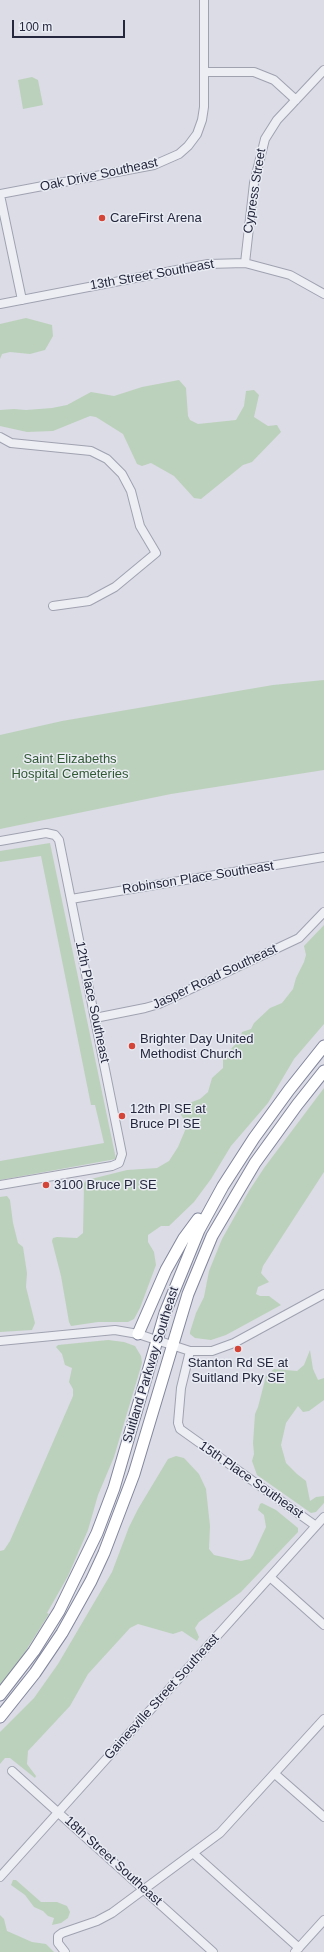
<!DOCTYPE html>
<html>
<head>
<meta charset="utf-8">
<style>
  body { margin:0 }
  #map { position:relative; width:324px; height:1952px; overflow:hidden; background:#dbdce6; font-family:Arial,sans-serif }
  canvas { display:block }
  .scale { position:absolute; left:12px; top:20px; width:113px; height:18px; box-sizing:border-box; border:2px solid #24273d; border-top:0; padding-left:5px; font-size:12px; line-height:14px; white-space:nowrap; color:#24273d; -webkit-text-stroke:3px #eaecf4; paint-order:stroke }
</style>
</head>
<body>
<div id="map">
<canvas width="324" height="1952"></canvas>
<div class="scale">100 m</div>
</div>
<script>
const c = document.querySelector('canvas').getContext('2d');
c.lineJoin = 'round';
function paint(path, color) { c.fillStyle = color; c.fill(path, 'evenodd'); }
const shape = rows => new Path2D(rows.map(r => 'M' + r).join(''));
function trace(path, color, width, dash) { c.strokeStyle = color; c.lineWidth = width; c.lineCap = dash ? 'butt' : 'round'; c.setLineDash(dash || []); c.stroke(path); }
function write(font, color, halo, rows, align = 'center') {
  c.font = font + ' Arial,sans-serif'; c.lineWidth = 3; c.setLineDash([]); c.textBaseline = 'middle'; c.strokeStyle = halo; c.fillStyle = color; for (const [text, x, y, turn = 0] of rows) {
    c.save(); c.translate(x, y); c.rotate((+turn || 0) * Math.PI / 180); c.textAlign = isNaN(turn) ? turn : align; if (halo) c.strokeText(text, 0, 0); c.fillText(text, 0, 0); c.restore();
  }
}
paint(shape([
  [32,77,38,80,43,105,23,109,18,80],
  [26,318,52,325,53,336,45,350,30,354,10,352,2,354,0,359,0,324],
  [179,380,186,388,188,416,190,420,198,424,236,420,244,406,246,391,254,390,259,395,254,417,268,426,277,425,281,432,252,462,243,465,201,499,194,498,174,476,151,463,142,466,137,464,123,434,96,417,90,416,53,431,27,432,0,426,0,410,14,409,26,410,52,408,67,405,91,392,114,396,142,387],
  [324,680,324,770,171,794,0,829,0,735,62,721,273,685],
  [50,843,116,1159,0,1180,0,1161,104,1143,95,1105,91,1105,41,856,0,862,0,851],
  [324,925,324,1024,294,1059,268,1103,231,1146,211,1179,194,1202,169,1226,161,1226,148,1235,148,1242,154,1252,156,1265,140,1308,134,1319,128,1322,98,1322,71,1326,69,1322,61,1276,52,1241,53,1238,57,1237,77,1238,83,1233,84,1183,87,1180,127,1170,157,1168,169,1161,178,1147,186,1128,185,1121,181,1115,182,1110,189,1103,200,1099,208,1092,212,1078,223,1068,223,1058,240,1039,242,1032,251,1029,254,1023,270,1008,282,1003,293,989,296,978,304,962,306,955,304,946],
  [324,1088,324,1172,263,1266,261,1273,269,1282,258,1287,256,1294,260,1296,269,1296,281,1305,226,1335,211,1340,195,1338,190,1334,190,1332,196,1313,204,1297,209,1271,222,1239,249,1191,264,1168],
  [7,1196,10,1200,13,1223,18,1243,23,1247,27,1273,26,1287,35,1323,32,1330,0,1332,0,1197],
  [108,1340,124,1342,135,1346,141,1356,142,1363,114,1457,98,1495,88,1530,68,1576,47,1613,49,1614,20,1660,0,1687,0,1551,4,1550,10,1541,73,1396,73,1389,69,1382,72,1368,65,1365,62,1354,56,1347,58,1345],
  [310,1350,313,1369,318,1380,324,1378,324,1400,309,1411,303,1412,298,1406,286,1423,281,1445,286,1463,297,1474,306,1481,310,1501,316,1497,324,1496,324,1503,316,1512,311,1513,257,1475,252,1461,254,1454,253,1443,255,1414,258,1407,266,1376,274,1369,297,1371,304,1365],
  [176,1456,184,1458,199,1474,206,1489,210,1526,209,1549,214,1555,241,1561,250,1559,253,1555,266,1527,264,1515,258,1510,260,1504,262,1503,276,1510,298,1528,298,1532,241,1592,199,1622,195,1628,199,1637,197,1641,182,1631,173,1634,138,1624,130,1628,88,1674,70,1706,28,1751,27,1764,36,1776,35,1778,10,1758,5,1758,0,1764,0,1732,34,1698,58,1664,112,1572,129,1527,138,1509,168,1459],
  [13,1880,16,1880,41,1902,57,1902,67,1906,70,1912,68,1918,61,1923,52,1925,54,1918,48,1916,43,1911,34,1907,25,1895,11,1885],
  [0,1915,4,1919,7,1931,32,1942,46,1944,54,1952,0,1952]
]), '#bcd1bb');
const minor = shape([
  [204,72,254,72,274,80,296,100],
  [0,194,154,165,179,154,188,146,197,134,202,120,204,107,204,0],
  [0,195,22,300],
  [245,263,254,183,265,139,277,120,324,70],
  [0,304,208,264,245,263,290,275,324,294],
  [0,437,11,443,91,451,107,459,122,474,131,491,140,526,156,553,115,587,89,601,53,606],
  [0,841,46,833,55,835,59,840,122,1154,119,1163,112,1166,0,1185],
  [71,899,324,857],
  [95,1018,145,1008,159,1004,299,938,324,912],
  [0,1341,115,1330,138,1334,190,1351,212,1351,234,1343,324,1294],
  [190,1351,181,1388,178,1423,180,1429,316,1526],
  [270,1577,324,1625],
  [12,1771,213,1952],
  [275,1774,324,1817],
  [193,1853,299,1948],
  [0,1877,324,1517],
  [65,1952,58,1943,58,1936,62,1933,97,1921,112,1913,220,1833,324,1719],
  [295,1952,324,1920]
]);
const highway = shape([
  [138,1334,166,1270,184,1238,198,1219],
  [0,1695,34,1651,59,1611,97,1533,114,1488,165,1313,199,1230,223,1186,254,1138,289,1090,324,1046],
  [0,1717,35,1673,62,1633,91,1581,104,1553,134,1474,188,1294,212,1236,255,1163,297,1105,324,1071]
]);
trace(minor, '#a0a2b0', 10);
trace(highway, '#82869d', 13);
trace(minor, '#edeef4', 8);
trace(highway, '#fff', 11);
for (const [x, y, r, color] of [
  [102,218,4,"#d44537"],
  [132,1046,4,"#d44537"],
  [122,1116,4,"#d44537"],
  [46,1185,4,"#d44537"],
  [238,1349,4,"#d44537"]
]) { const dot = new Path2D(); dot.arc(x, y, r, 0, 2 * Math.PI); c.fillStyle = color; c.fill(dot); trace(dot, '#eaecf4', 1.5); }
write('13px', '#24273d', '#eaecf4', [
  ["Oak Drive Southeast",99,175,-12],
  ["Cypress Street",255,191,-81],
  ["13th Street Southeast",152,275,-10],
  ["Robinson Place Southeast",198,878,-9],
  ["Jasper Road Southeast",215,977,-25],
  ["12th Place Southeast",92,1002,78],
  ["Suitland Parkway Southeast",151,1365,-73],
  ["15th Place Southeast",251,1480,35],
  ["Gainesville Street Southeast",162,1697,-48],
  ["18th Street Southeast",113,1861,42]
]);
write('13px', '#24273d', '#eaecf4', [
  ["CareFirst Arena",110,218],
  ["Brighter Day United",140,1039],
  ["Methodist Church",140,1054],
  ["12th Pl SE at",130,1109],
  ["Bruce Pl SE",130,1124],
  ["3100 Bruce Pl SE",54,1185],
  ["Stanton Rd SE at",238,1363,"center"],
  ["Suitland Pky SE",238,1378,"center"]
], 'left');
write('13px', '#315933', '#eaecf4', [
  ["Saint Elizabeths",70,759],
  ["Hospital Cemeteries",70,774]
]);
</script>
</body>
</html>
